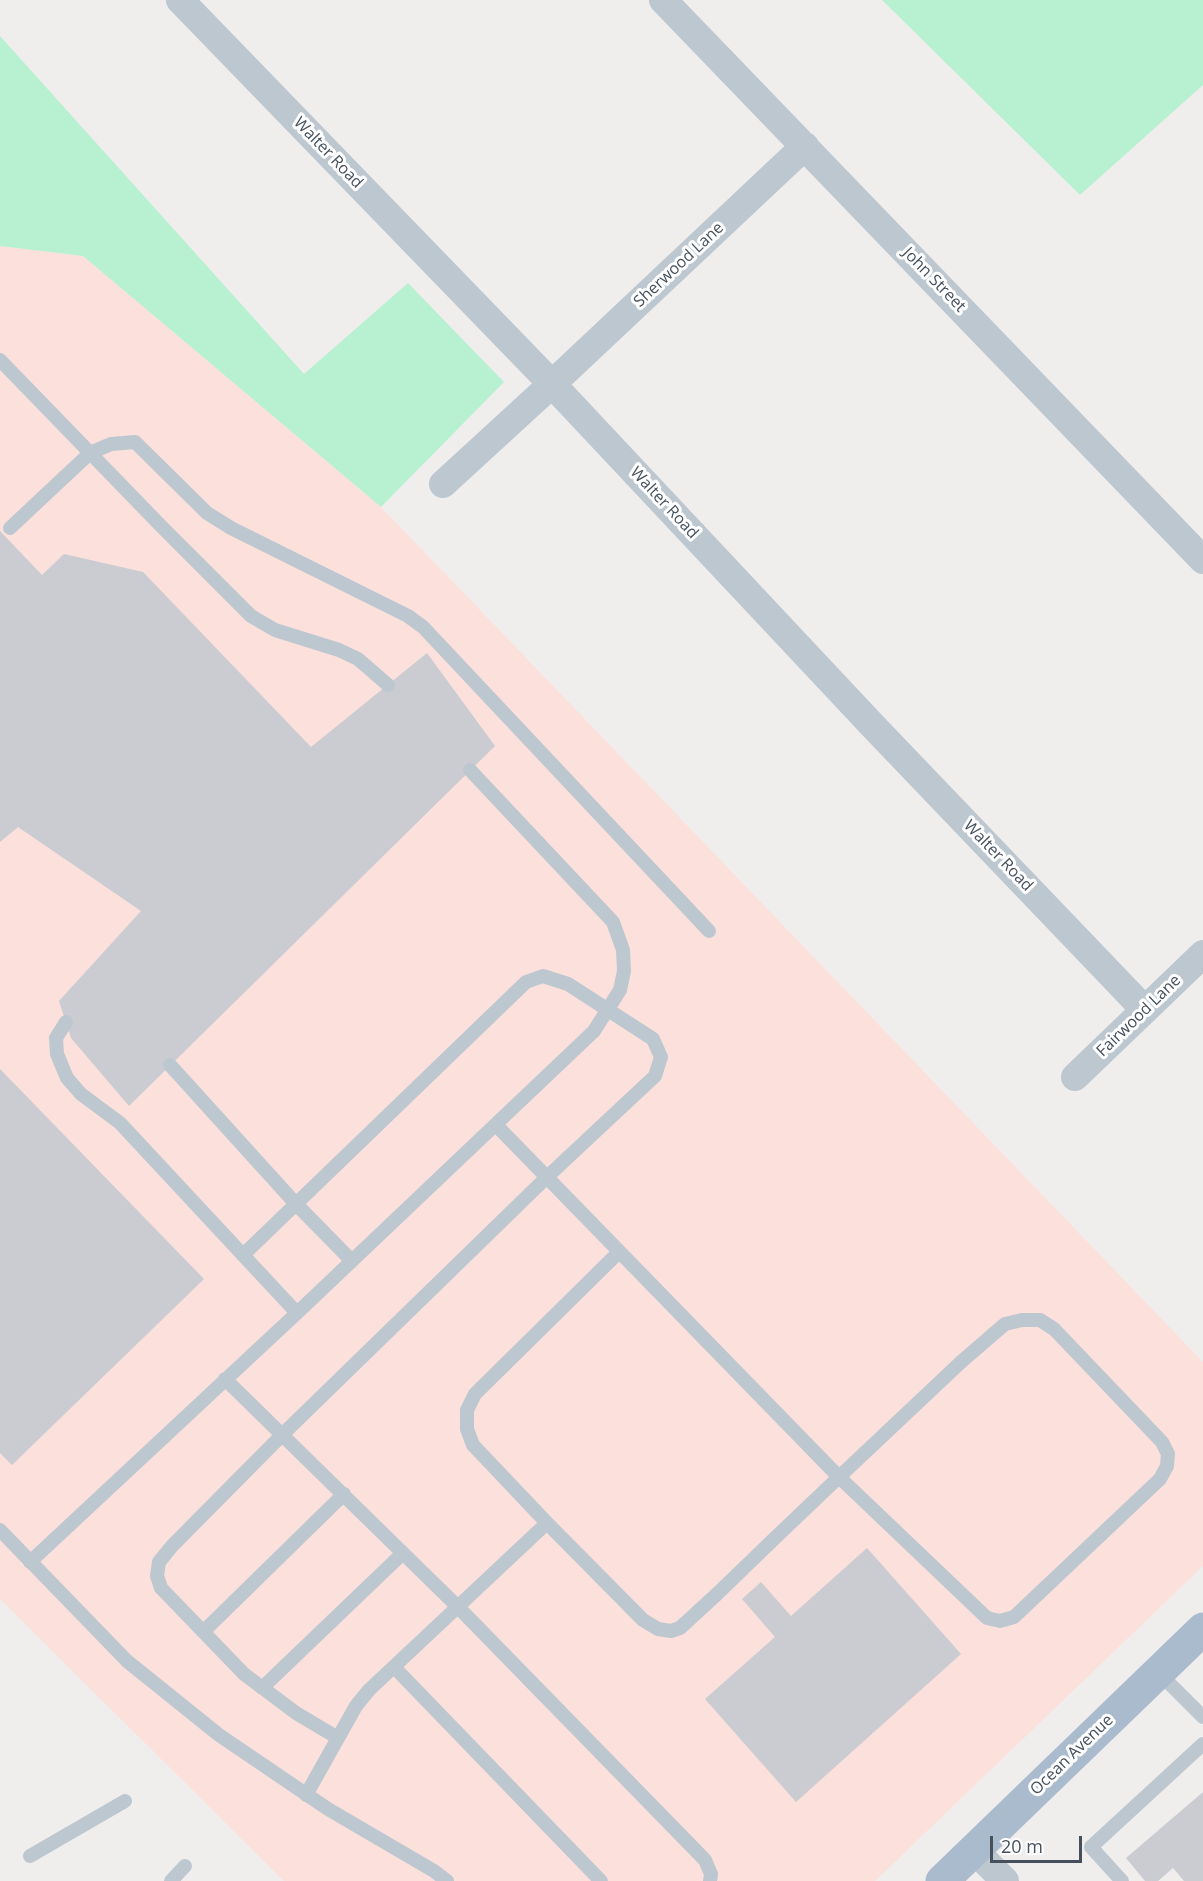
<!DOCTYPE html>
<html>
<head>
<meta charset="utf-8">
<style>
  body { margin:0 }
  #map { position:relative; width:1203px; height:1881px; overflow:hidden; background:#f0eded; font-family:"Open Sans",sans-serif }
  canvas { display:block }
  .scale { position:absolute; left:990px; top:1836px; width:92px; height:27px; box-sizing:border-box; border:3px solid #45505c; border-top:0; padding-left:8px; font-size:18px; line-height:21px; white-space:nowrap; color:#45505c; -webkit-text-stroke:4px #fff; paint-order:stroke }
</style>
</head>
<body>
<div id="map">
<canvas width="1203" height="1881"></canvas>
<div class="scale">20 m</div>
</div>
<script>
const c = document.querySelector('canvas').getContext('2d');
c.lineJoin = 'round';
function paint(path, color) { c.fillStyle = color; c.fill(path, 'evenodd'); }
const shape = rows => new Path2D(rows.map(r => 'M' + r).join(''));
function trace(path, color, width, dash) { c.strokeStyle = color; c.lineWidth = width; c.lineCap = dash ? 'butt' : 'round'; c.setLineDash(dash || []); c.stroke(path); }
function write(font, color, halo, rows, align = 'center') {
  c.font = font + ' "Open Sans",sans-serif'; c.lineWidth = 6; c.setLineDash([]); c.textBaseline = 'middle'; c.strokeStyle = halo; c.fillStyle = color; for (const [text, x, y, turn = 0] of rows) {
    c.save(); c.translate(x, y); c.rotate((+turn || 0) * Math.PI / 180); c.textAlign = isNaN(turn) ? turn : align; if (halo) c.strokeText(text, 0, 0); c.fillText(text, 0, 0); c.restore();
  }
}
paint(shape([
  [0,246,83,256,381,507,1203,1362,1203,1566,875,1881,284,1881,0,1599]
]), '#fce0db');
paint(shape([
  [882,0,1203,0,1203,85,1080,195],
  [0,36,304,374,408,283,504,382,381,507,83,256,0,246]
]), '#b8f1d1');
paint(shape([
  [0,531,42,575,64,554,143,572,311,747,427,653,495,746,129,1106,71,1038,59,1001,141,911,18,827,0,842],
  [0,1069,204,1279,12,1465,0,1453],
  [867,1548,961,1654,796,1802,705,1699,775,1637,742,1599,761,1582,791,1616],
  [1203,1792,1203,1881,1184,1881,1173,1868,1158,1881,1145,1881,1126,1858]
]), '#caccd2');
trace(shape([
  [0,360,161,526,251,616,275,630,339,650,358,659,388,685],
  [10,528,90,453,111,444,135,442,207,513,231,528,408,616,423,627,709,931],
  [66,1022,56,1038,57,1054,67,1078,81,1094,120,1123,297,1313],
  [170,1065,296,1204,351,1260],
  [496,1125,839,1477,987,1618,1000,1621,1014,1617,1160,1479,1167,1466,1168,1454,1162,1442,1054,1329,1040,1320,1022,1320,1005,1324,961,1362,839,1477,777,1536,717,1594,680,1628,671,1631,658,1629,643,1620,547,1523,473,1445,467,1429,467,1410,475,1394,619,1252],
  [243,1255,526,982,543,976,568,984,653,1039,661,1057,655,1076,547,1177,283,1434,172,1546,159,1562,157,1576,161,1588,244,1674,296,1713,338,1738],
  [225,1379,458,1607,705,1860,711,1874,710,1881],
  [0,1530,127,1661,219,1735,328,1809,434,1871,447,1881],
  [30,1562,297,1313,594,1031,620,990,624,971,623,950,613,922,470,770],
  [204,1631,344,1494],
  [394,1667,601,1881],
  [1158,1672,1203,1717],
  [262,1688,403,1553],
  [306,1795,356,1706,369,1690,547,1523],
  [30,1856,125,1801],
  [171,1881,185,1866],
  [1122,1881,1091,1847,1203,1744]
]), '#bdc7d0', 14);
trace(shape([
  [180,0,552,384,873,726,1145,1010],
  [663,0,1203,560],
  [443,484,552,384,805,146],
  [1075,1077,1203,954],
  [974,1850,1005,1881]
]), '#bdc7d0', 28);
trace(shape([
  [942,1881,1203,1629]
]), '#abbbce', 33);
write('16px', '#45505c', '#fff', [
  ["Walter Road",328,153,46],
  ["Sherwood Lane",679,265,-43],
  ["John Street",934,280,46],
  ["Walter Road",664,503,47],
  ["Walter Road",998,856,46],
  ["Fairwood Lane",1139,1016,-44],
  ["Ocean Avenue",1072,1755,-44]
]);
</script>
</body>
</html>
